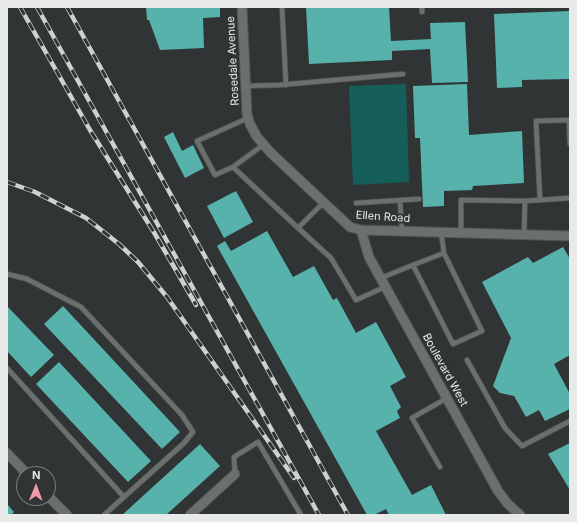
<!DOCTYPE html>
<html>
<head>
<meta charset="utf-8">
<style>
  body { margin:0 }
  #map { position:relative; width:577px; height:522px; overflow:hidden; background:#313434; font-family:Inter,sans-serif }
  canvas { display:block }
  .frame { position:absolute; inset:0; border:8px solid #e8eaea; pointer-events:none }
  .north { position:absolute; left:16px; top:466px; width:40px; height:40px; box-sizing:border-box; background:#313434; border:1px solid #7a7d7d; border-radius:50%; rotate:1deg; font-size:11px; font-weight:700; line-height:16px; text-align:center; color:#e8eaea }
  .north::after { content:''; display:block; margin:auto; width:14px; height:18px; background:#f39aa9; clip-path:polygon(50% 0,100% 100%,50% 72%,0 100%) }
</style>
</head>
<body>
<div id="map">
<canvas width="577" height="522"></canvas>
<div class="frame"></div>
<div class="north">N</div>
</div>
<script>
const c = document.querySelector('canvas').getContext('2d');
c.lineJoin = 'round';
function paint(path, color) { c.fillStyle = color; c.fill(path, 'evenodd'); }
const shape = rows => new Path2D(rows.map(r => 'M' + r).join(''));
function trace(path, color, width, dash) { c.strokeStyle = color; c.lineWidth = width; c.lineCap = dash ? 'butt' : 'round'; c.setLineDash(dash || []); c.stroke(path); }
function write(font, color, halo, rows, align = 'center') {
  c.font = font + ' Inter,sans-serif'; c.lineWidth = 4; c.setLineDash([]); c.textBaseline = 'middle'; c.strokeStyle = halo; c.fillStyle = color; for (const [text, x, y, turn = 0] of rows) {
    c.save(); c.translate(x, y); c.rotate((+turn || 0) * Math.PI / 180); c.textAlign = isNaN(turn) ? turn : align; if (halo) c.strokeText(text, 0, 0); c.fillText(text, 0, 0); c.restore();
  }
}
paint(shape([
  [406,84,409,182,353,185,349,86]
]), '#165e59');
paint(shape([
  [146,7,220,7,220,17,203,18,204,48,160,50,149,20,147,20],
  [306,7,389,7,391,41,431,39,430,23,465,22,468,82,432,83,430,49,392,51,392,60,309,64],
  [570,11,570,79,522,80,522,87,497,88,494,14],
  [467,84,469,135,522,131,524,183,473,186,472,190,444,191,444,206,423,207,420,138,415,138,413,86],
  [173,132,182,151,193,145,204,168,185,178,164,137],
  [236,191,253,222,224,238,207,206],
  [267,231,293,277,314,266,333,300,337,298,356,333,376,322,406,377,390,386,401,407,397,411,400,418,376,431,412,495,431,485,446,515,389,515,386,509,374,515,367,515,217,246,225,241,231,251],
  [563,247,570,259,570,355,554,364,570,394,570,409,545,421,539,410,526,417,514,396,500,393,493,386,511,338,482,282,528,257,533,263],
  [7,306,54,355,31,377,7,351],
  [63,306,180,432,162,449,44,324],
  [59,362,151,461,128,482,36,384],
  [570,443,570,490,548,454],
  [200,444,220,466,166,515,122,515],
  [7,504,14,512,11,515,7,515]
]), '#56b2ab');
const lane = shape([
  [282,7,286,85],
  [422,7,422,12],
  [246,86,279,85,403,74],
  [569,120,570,144],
  [263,145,233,167,298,228],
  [233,167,215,175,197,141,248,118],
  [400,200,402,231],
  [540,200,536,121,570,120],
  [525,201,570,198],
  [323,203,298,228,331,258,356,300,385,287],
  [356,203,419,199],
  [441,232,444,253,482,331,453,344,413,265,444,253],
  [461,233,461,200,525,201,524,235],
  [7,274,27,279,81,307,182,415,193,432,184,443,104,515],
  [381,278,413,265],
  [467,360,505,428,522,446,570,421],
  [7,368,124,497],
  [440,467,412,418,447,398],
  [235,474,234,457,258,442,301,515]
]);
const street = shape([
  [242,7,247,114,250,124,257,137,271,153,350,227,361,230,570,236],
  [361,230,369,257,498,491,507,503,520,515],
  [7,453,27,474],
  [48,496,67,515],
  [190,515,235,474]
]);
trace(lane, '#4f5251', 6);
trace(street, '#4f5251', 11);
trace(lane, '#6b6f6e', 4.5);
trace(street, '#6b6f6e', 9);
const rail = shape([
  [20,7,90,130,155,234,196,305],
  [37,7,319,515],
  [67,7,348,515],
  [7,182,35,192,86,218,119,244,138,262,167,297,294,478]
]);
trace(rail, '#cfd1d1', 4.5);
trace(rail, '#313434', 3, [9]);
write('11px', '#e8eaea', '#313434', [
  ["Rosedale Avenue",233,61,-93],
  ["Ellen Road",383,217,4],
  ["Boulevard West",445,370,61]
]);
</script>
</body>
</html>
